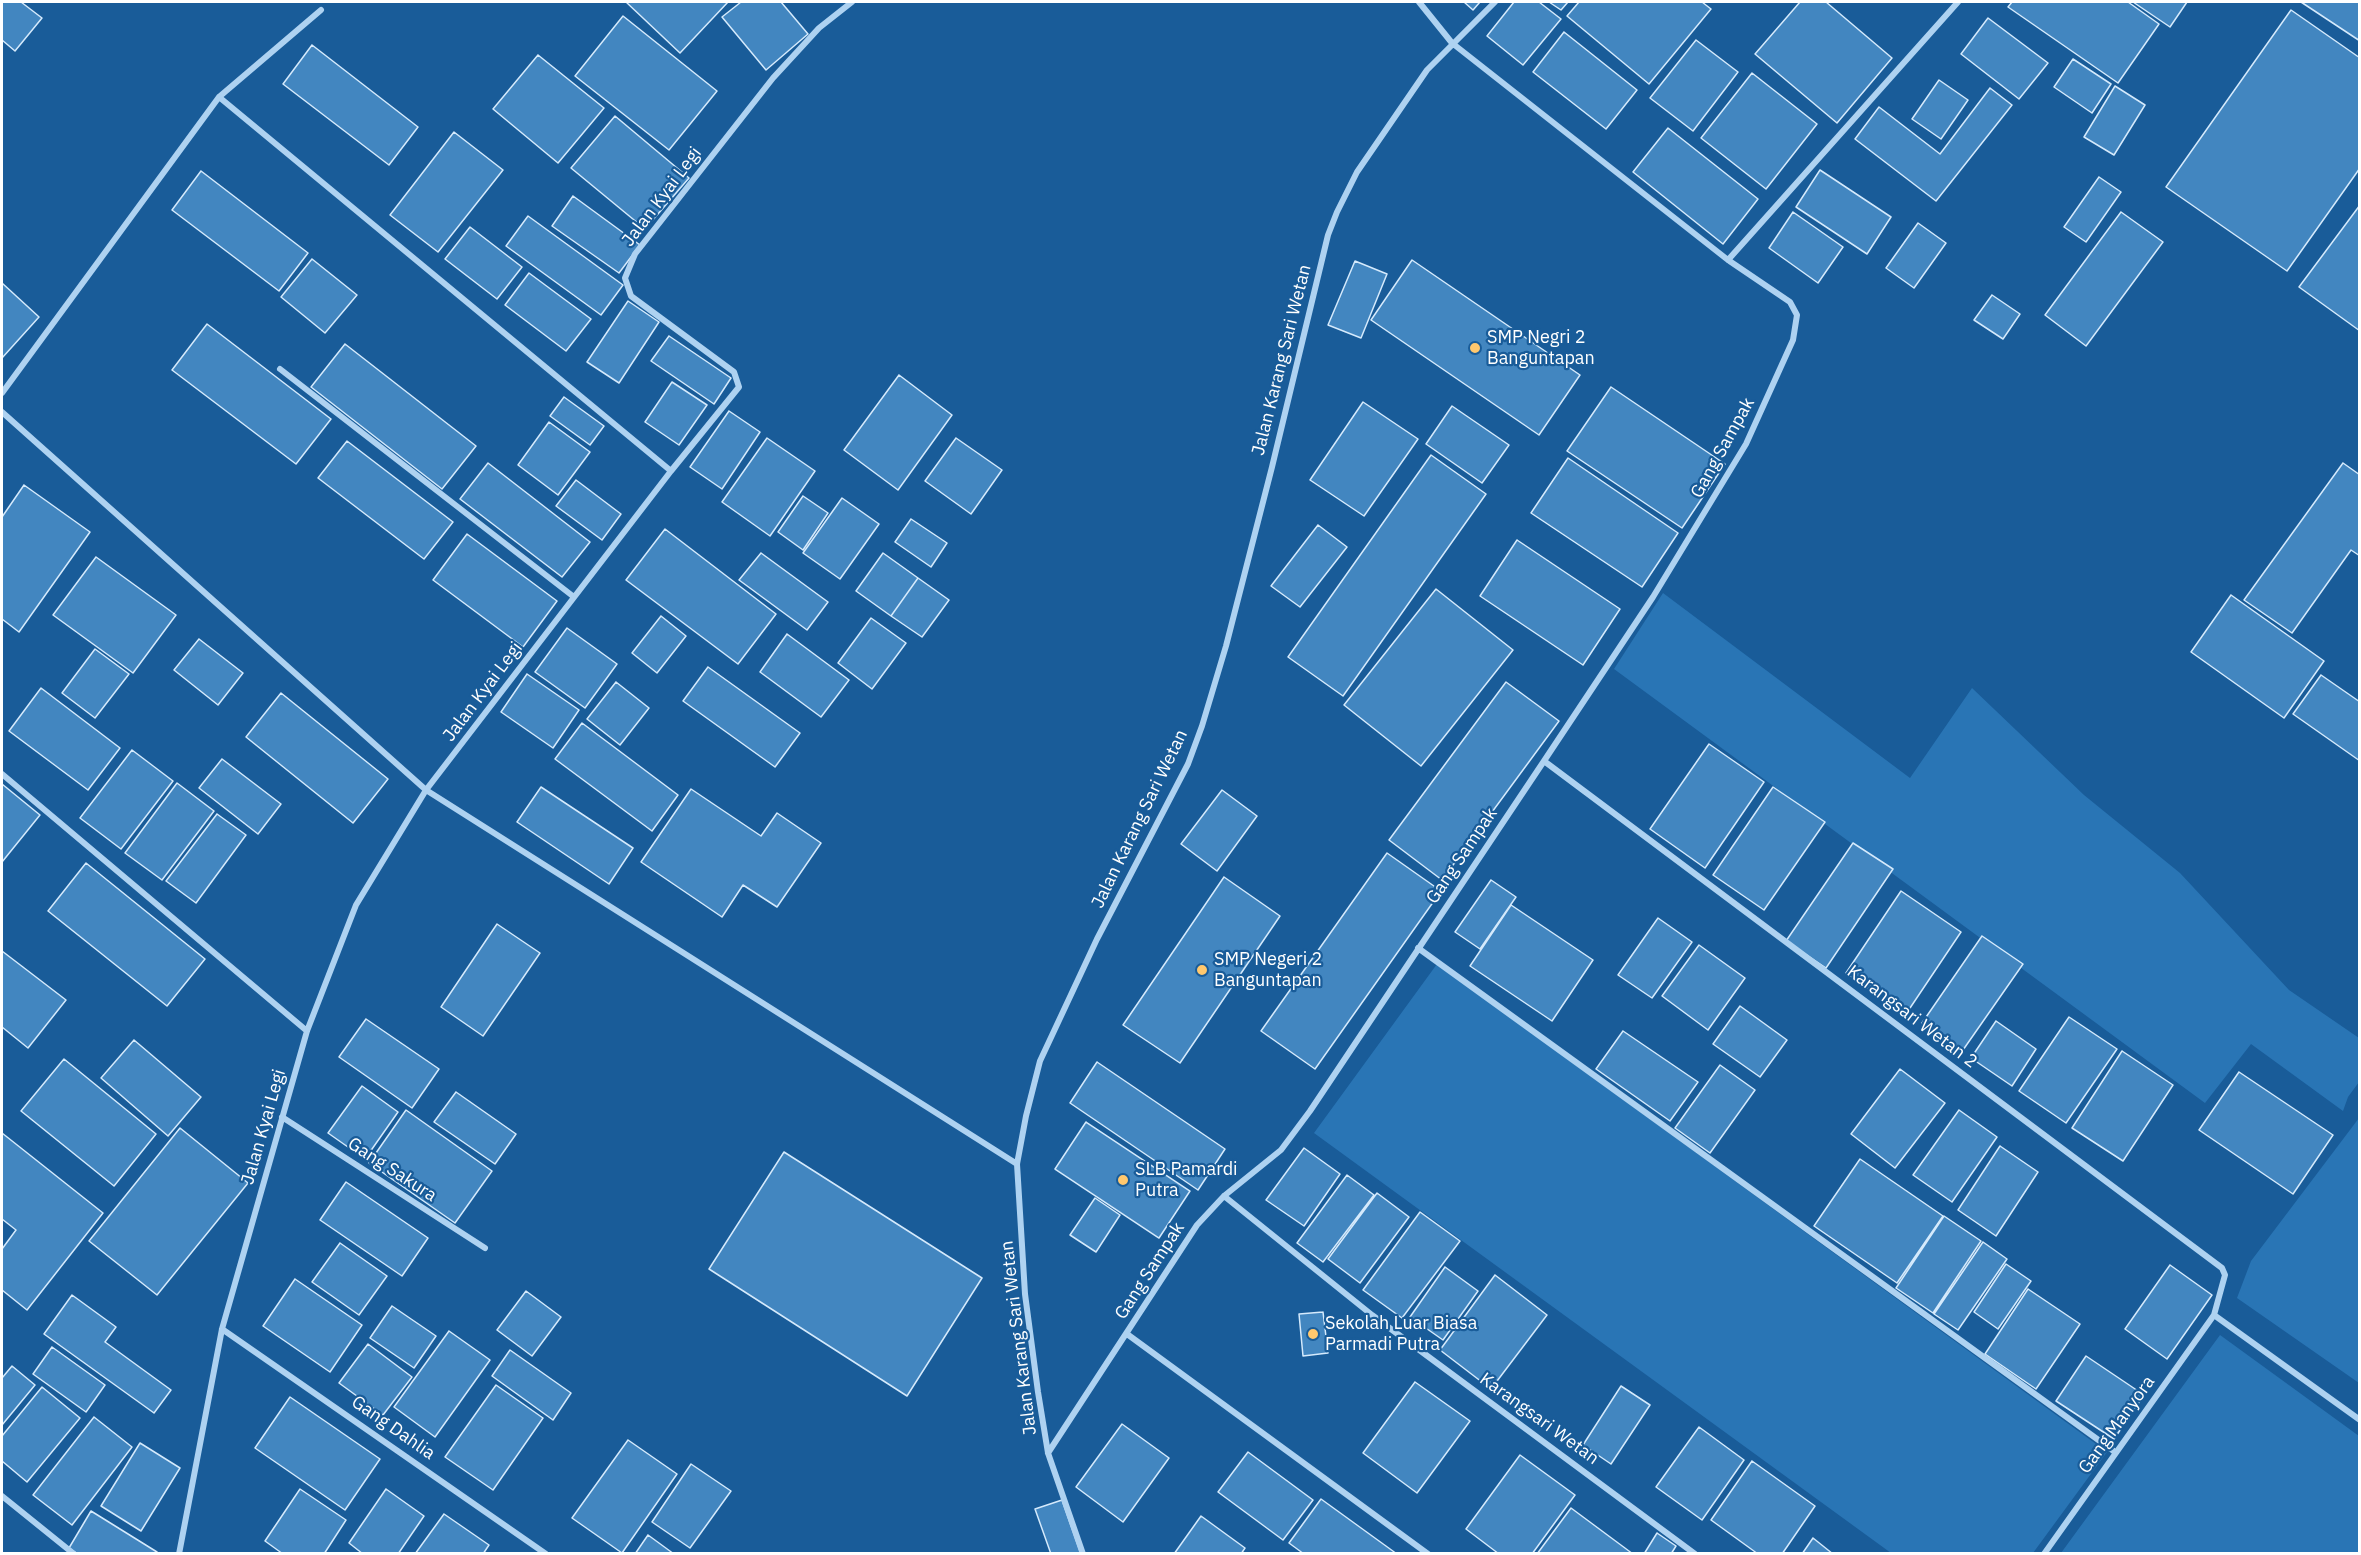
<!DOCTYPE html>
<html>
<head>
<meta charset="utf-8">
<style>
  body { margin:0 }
  #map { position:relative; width:2361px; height:1555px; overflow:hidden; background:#195c99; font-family:"IBM Plex Sans",sans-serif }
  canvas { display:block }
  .frame { position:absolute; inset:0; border:3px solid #fff; pointer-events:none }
</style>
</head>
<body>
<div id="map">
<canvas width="2361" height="1555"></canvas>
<div class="frame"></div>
</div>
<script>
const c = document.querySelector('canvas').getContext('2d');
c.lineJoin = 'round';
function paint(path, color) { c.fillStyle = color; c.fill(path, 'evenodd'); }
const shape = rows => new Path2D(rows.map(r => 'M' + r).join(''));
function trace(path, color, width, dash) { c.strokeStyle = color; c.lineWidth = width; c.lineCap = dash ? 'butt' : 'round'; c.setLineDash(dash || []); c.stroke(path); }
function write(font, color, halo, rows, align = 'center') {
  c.font = font + ' "IBM Plex Sans",sans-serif'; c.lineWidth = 4.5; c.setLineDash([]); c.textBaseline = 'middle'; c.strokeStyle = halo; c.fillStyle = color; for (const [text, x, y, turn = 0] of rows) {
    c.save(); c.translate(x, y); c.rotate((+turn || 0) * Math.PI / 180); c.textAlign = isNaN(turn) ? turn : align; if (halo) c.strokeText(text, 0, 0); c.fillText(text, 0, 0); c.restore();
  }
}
paint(shape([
  [1663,593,1910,778,1972,688,2084,795,2180,873,2289,990,2359,1038,2359,1082,2348,1097,2343,1111,2251,1044,2205,1103,1614,669],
  [1437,964,2107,1452,2033,1553,1891,1553,1314,1133],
  [2359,1118,2360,1383,2359,1383,2237,1298,2251,1261],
  [2220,1335,2359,1436,2359,1553,2061,1553]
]), '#2975b5');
const building = shape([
  [2,2,21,2,42,18,15,51,2,40,2,2],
  [626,2,728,2,680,53,626,2],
  [741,2,781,2,808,34,766,70,722,17,741,2],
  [1464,2,1480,2,1473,10,1464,2],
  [1514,2,1539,2,1561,19,1523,65,1487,36,1514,2],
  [1549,2,1568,2,1561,10,1549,2],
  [1579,2,1702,2,1711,9,1649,84,1567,16,1579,2],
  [1800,2,1826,2,1892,58,1837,123,1755,54,1800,2],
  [2012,2,2128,2,2159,24,2118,83,2008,7,2012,2],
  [2133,2,2187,2,2170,27,2133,2],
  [2301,2,2360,2,2360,41,2301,2],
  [2291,10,2360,58,2360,168,2287,271,2166,187,2291,10],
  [623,16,717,91,669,150,575,76,623,16],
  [1988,18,2048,63,2019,99,1961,54,1988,18],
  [1564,32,1637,90,1606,129,1533,72,1564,32],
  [1696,40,1738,72,1693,131,1650,98,1696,40],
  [312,45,418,127,389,165,283,84,312,45],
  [538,55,604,108,558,163,493,109,538,55],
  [2073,59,2111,84,2092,113,2054,87,2073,59],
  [1752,73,1817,124,1766,189,1701,138,1752,73],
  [1939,80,1968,100,1941,139,1912,119,1939,80],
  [2115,86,2145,105,2114,155,2084,137,2115,86],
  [1990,88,2012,105,1936,201,1855,139,1879,107,1940,154,1990,88],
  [615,116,689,178,645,229,571,168,615,116],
  [1668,128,1758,199,1723,244,1633,172,1668,128],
  [454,132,503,170,438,252,390,215,454,132],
  [1820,170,1891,217,1867,254,1796,207,1820,170],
  [201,171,308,253,279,291,172,210,201,171],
  [2099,177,2121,192,2086,242,2064,227,2099,177],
  [573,196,640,245,619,273,552,226,573,196],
  [2360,205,2360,331,2299,287,2360,205],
  [1793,212,1843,247,1818,283,1769,248,1793,212],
  [2121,212,2163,242,2086,346,2045,315,2121,212],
  [528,216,623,285,601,315,506,246,528,216],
  [1918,223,1946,243,1914,288,1886,268,1918,223],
  [470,227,522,267,497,299,445,259,470,227],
  [312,259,357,295,325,333,281,297,312,259],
  [1412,260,1580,375,1539,435,1371,320,1412,260],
  [1355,261,1387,274,1361,338,1328,325,1355,261],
  [529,273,591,319,566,351,505,305,529,273],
  [2,283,39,317,2,358,2,283],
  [1992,295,2020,314,2003,339,1974,320,1992,295],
  [628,301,659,322,619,383,587,362,628,301],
  [207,324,331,419,296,464,172,370,207,324],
  [669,336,731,378,714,404,651,361,669,336],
  [345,344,476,446,442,489,311,387,345,344],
  [899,375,952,415,898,490,844,450,899,375],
  [672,382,707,405,679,445,645,422,672,382],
  [1611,387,1725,464,1682,528,1567,451,1611,387],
  [564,397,604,426,590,445,550,416,564,397],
  [1363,402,1418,439,1364,516,1310,480,1363,402],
  [1452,406,1509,445,1482,483,1426,444,1452,406],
  [729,411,760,432,722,489,690,467,729,411],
  [549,422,590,452,558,495,518,465,549,422],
  [767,438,815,471,770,536,722,502,767,438],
  [956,438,1002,470,971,514,925,481,956,438],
  [347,441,453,522,424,559,318,478,347,441],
  [1431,455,1486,494,1343,696,1288,657,1431,455],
  [1568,458,1678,533,1642,587,1531,513,1568,458],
  [488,463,590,542,562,577,460,499,488,463],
  [2343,463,2360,475,2360,556,2351,550,2292,633,2244,600,2343,463],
  [576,480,621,514,602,540,556,506,576,480],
  [24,485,90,532,19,632,2,619,2,517,24,485],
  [803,496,828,513,803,550,778,532,803,496],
  [842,498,879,524,840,579,803,553,842,498],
  [911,519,947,543,931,567,895,542,911,519],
  [1318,525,1347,547,1300,607,1271,586,1318,525],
  [665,529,776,614,738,664,626,580,665,529],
  [467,534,557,601,523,647,433,580,467,534],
  [1517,540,1620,609,1583,665,1480,596,1517,540],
  [761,553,828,602,807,630,739,580,761,553],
  [883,553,918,578,891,616,856,591,883,553],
  [96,557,176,615,133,673,53,615,96,557],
  [918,578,949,600,922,637,891,616,918,578],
  [1436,589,1513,650,1421,766,1344,705,1436,589],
  [2231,595,2324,661,2284,718,2191,652,2231,595],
  [661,616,686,636,657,673,632,653,661,616],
  [871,618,906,643,872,689,838,663,871,618],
  [567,628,617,664,585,708,535,672,567,628],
  [787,634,849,680,821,717,760,672,787,634],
  [199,639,243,673,218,705,174,670,199,639],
  [95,649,129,674,95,718,62,693,95,649],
  [708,667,800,733,775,767,683,701,708,667],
  [527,674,579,710,553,748,501,712,527,674],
  [2321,675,2360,702,2360,761,2293,714,2321,675],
  [616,682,649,708,620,745,587,719,616,682],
  [1506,682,1559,721,1442,880,1389,840,1506,682],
  [41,688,120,748,88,790,9,731,41,688],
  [281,693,388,779,353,823,246,737,281,693],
  [582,723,678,795,652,831,555,759,582,723],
  [1709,744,1764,782,1705,868,1650,829,1709,744],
  [132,750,173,781,121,849,80,818,132,750],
  [222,759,281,804,258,834,199,788,222,759],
  [177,783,214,811,162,880,125,853,177,783],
  [2,784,40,815,2,862,2,784],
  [541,787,633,848,609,884,517,822,541,787],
  [1773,787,1825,822,1764,910,1713,875,1773,787],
  [691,789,761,836,777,813,821,843,777,907,743,885,722,917,641,862,691,789],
  [1222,790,1257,816,1217,871,1181,844,1222,790],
  [217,814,246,835,196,903,166,881,217,814],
  [1853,843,1893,869,1826,968,1786,941,1853,843],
  [1387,853,1441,891,1315,1069,1261,1031,1387,853],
  [86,863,205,959,167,1006,48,911,86,863],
  [1224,877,1280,916,1180,1063,1123,1025,1224,877],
  [1491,880,1516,897,1480,949,1455,932,1491,880],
  [1901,891,1961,932,1906,1014,1846,973,1901,891],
  [1511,905,1593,960,1552,1021,1470,966,1511,905],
  [1658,918,1692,942,1652,998,1618,975,1658,918],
  [497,924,540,953,483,1036,441,1007,497,924],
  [1982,936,2023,964,1963,1050,1922,1023,1982,936],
  [1699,945,1745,978,1708,1030,1662,996,1699,945],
  [2,951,66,1000,28,1048,2,1027,2,951],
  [1740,1006,1787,1040,1760,1077,1713,1044,1740,1006],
  [2069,1017,2117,1049,2066,1123,2019,1091,2069,1017],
  [366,1019,439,1069,412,1108,339,1057,366,1019],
  [1996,1021,2036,1049,2012,1086,1971,1058,1996,1021],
  [1623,1031,1698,1082,1670,1121,1596,1069,1623,1031],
  [134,1040,201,1097,168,1136,101,1078,134,1040],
  [2122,1051,2173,1085,2123,1161,2072,1128,2122,1051],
  [64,1059,156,1134,114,1186,21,1111,64,1059],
  [1097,1062,1225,1149,1198,1190,1070,1103,1097,1062],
  [1720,1065,1755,1090,1710,1153,1675,1128,1720,1065],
  [1900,1069,1945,1103,1895,1168,1851,1134,1900,1069],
  [2239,1072,2333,1135,2293,1194,2199,1130,2239,1072],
  [362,1086,398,1112,365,1159,328,1133,362,1086],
  [456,1092,516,1134,495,1164,434,1122,456,1092],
  [406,1110,492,1171,455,1223,369,1163,406,1110],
  [1959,1110,1997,1137,1952,1202,1913,1175,1959,1110],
  [1086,1122,1190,1191,1159,1238,1055,1169,1086,1122],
  [180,1128,248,1183,157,1295,89,1241,180,1128],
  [2,1133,103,1213,27,1310,2,1290,2,1249,16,1230,2,1219,2,1133],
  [2000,1146,2038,1172,1996,1236,1958,1210,2000,1146],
  [1304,1148,1340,1174,1304,1226,1266,1200,1304,1148],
  [784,1152,982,1278,907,1396,709,1269,784,1152],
  [1860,1159,1943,1216,1897,1283,1814,1226,1860,1159],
  [1347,1175,1374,1195,1323,1262,1297,1243,1347,1175],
  [346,1182,428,1238,402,1276,320,1220,346,1182],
  [1377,1193,1409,1217,1360,1283,1328,1259,1377,1193],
  [1095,1198,1120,1215,1096,1252,1070,1235,1095,1198],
  [1420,1212,1460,1241,1402,1318,1363,1290,1420,1212],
  [1944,1216,1981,1241,1933,1313,1896,1288,1944,1216],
  [1983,1242,2007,1259,1958,1330,1934,1314,1983,1242],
  [340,1243,387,1276,359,1315,312,1282,340,1243],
  [2006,1264,2031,1281,1998,1329,1974,1312,2006,1264],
  [2170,1265,2212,1295,2167,1359,2125,1329,2170,1265],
  [1445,1267,1478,1291,1443,1340,1410,1317,1445,1267],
  [1495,1275,1547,1315,1491,1389,1440,1350,1495,1275],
  [295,1279,362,1325,330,1372,263,1326,295,1279],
  [2028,1289,2080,1324,2036,1389,1985,1354,2028,1289],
  [526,1291,561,1317,532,1356,497,1330,526,1291],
  [72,1295,116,1327,105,1342,171,1390,154,1413,44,1334,72,1295],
  [392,1306,436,1336,414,1368,370,1338,392,1306],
  [1323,1312,1328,1353,1303,1356,1299,1314,1323,1312],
  [449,1331,490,1360,435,1437,394,1407,449,1331],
  [368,1344,412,1377,383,1415,339,1383,368,1344],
  [52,1347,105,1385,86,1412,33,1374,52,1347],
  [510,1350,571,1393,553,1420,492,1376,510,1350],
  [2086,1356,2144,1395,2114,1439,2056,1401,2086,1356],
  [12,1366,35,1385,2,1425,2,1378,12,1366],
  [1415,1382,1470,1421,1417,1493,1363,1453,1415,1382],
  [496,1385,543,1418,493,1490,445,1457,496,1385],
  [1621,1386,1650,1405,1611,1464,1583,1445,1621,1386],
  [42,1387,80,1418,27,1482,2,1461,2,1436,42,1387],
  [290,1397,380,1459,345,1510,255,1448,290,1397],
  [94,1417,132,1447,72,1525,33,1495,94,1417],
  [1122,1424,1169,1458,1123,1522,1076,1487,1122,1424],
  [1699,1427,1744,1460,1702,1520,1656,1487,1699,1427],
  [628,1440,677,1474,622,1553,572,1518,628,1440],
  [140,1443,180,1468,141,1531,101,1506,140,1443],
  [1248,1452,1313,1500,1283,1540,1218,1492,1248,1452],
  [1520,1455,1575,1495,1532,1554,1499,1554,1466,1529,1520,1455],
  [1752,1461,1815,1506,1782,1554,1758,1554,1711,1520,1752,1461],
  [691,1464,731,1491,690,1548,652,1522,691,1464],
  [300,1489,346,1520,324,1554,283,1554,265,1541,300,1489],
  [386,1489,424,1516,398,1554,363,1554,349,1543,386,1489],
  [1321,1499,1397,1554,1304,1554,1289,1543,1321,1499],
  [1062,1500,1081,1554,1051,1554,1035,1509,1062,1500],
  [1571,1508,1633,1554,1537,1554,1571,1508],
  [91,1511,157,1552,156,1554,78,1554,69,1548,91,1511],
  [444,1514,489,1545,483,1554,415,1554,444,1514],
  [1201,1516,1245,1548,1241,1554,1174,1554,1201,1516],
  [1657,1533,1676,1546,1671,1554,1644,1554,1657,1533],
  [648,1535,674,1554,635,1554,648,1535],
  [1813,1538,1833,1554,1802,1554,1813,1538]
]);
paint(building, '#4286c0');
trace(building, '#d5eafc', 1.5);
trace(shape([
  [219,97,671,471],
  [1728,260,1958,2],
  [280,369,574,597],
  [2,393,219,97,321,10],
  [2,412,426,790,1017,1164],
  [1544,761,2222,1268,2225,1275,2214,1315,2044,1554],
  [2,774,307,1031],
  [1418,948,2115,1452],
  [282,1117,485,1248],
  [1224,1196,1372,1315,1695,1554],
  [2214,1315,2360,1420],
  [222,1329,546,1554],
  [1127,1334,1428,1554],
  [1048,1453,1197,1225,1224,1196,1281,1150,1310,1111,1544,761,1653,597,1746,444,1793,340,1797,315,1790,302,1728,260,1452,43,1419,2],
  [2,1496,74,1554],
  [179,1554,222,1329,307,1031,356,905,426,790,671,471,739,387,734,372,631,296,625,278,635,254,773,78,819,28,852,2],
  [1083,1554,1048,1453,1038,1392,1025,1294,1017,1164,1026,1116,1040,1061,1097,939,1188,764,1202,726,1226,646,1272,467,1328,235,1337,212,1357,172,1427,70,1495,2]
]), '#aed2f1', 6);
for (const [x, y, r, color] of [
  [1475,348,6,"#ffc86e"],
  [1202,970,6,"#ffc86e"],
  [1123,1180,6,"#ffc86e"],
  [1313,1334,6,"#ffc86e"]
]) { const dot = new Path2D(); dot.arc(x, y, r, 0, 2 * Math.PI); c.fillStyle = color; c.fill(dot); trace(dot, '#195c99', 2); }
write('18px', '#fff', '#195c99', [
  ["Jalan Kyai Legi",662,197,-53],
  ["Jalan Karang Sari Wetan",1282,360,-76],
  ["Gang Sampak",1723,448,-61],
  ["Jalan Kyai Legi",483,692,-53],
  ["Jalan Karang Sari Wetan",1140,819,-64],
  ["Gang Sampak",1462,856,-56],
  ["Karangsari Wetan 2",1912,1017,37],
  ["Jalan Kyai Legi",264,1127,-74],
  ["Gang Sakura",392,1170,33],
  ["Gang Sampak",1150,1271,-57],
  ["Jalan Karang Sari Wetan",1019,1338,-97],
  ["Karangsari Wetan",1539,1419,36],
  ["Gang Manyora",2117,1425,-54],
  ["Gang Dahlia",393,1428,35]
]);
write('18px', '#fff', '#195c99', [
  ["SMP Negri 2",1487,338],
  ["Banguntapan",1487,359],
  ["SMP Negeri 2",1214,960],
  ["Banguntapan",1214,981],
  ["SLB Pamardi",1135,1170],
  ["Putra",1135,1191],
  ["Sekolah Luar Biasa",1325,1324],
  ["Parmadi Putra",1325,1345]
], 'left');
</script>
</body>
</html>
